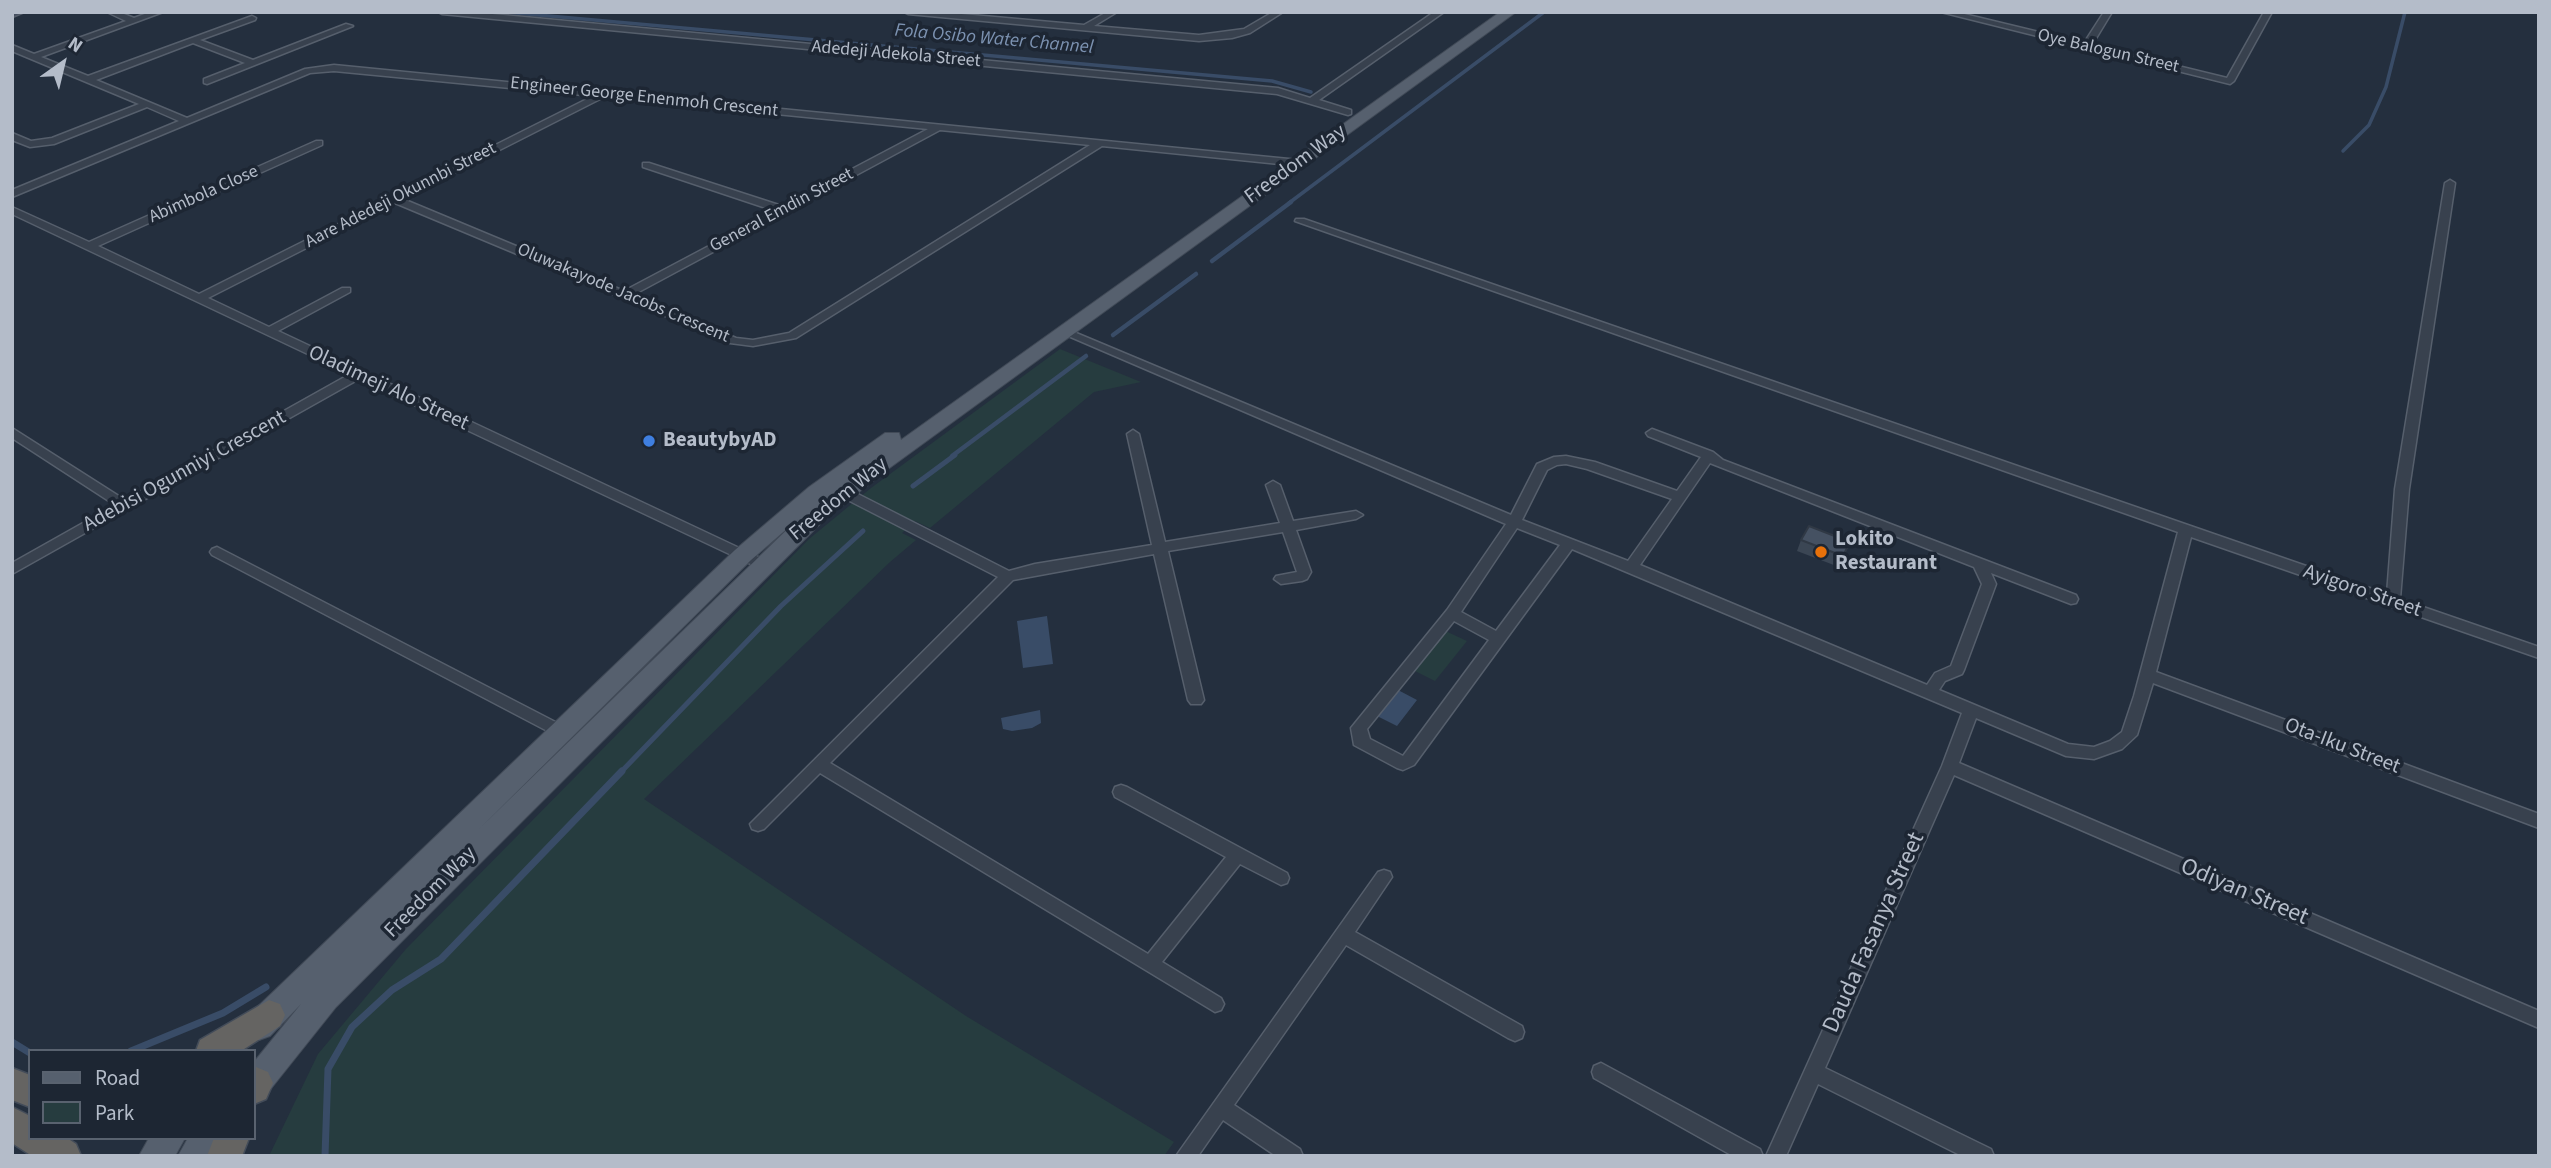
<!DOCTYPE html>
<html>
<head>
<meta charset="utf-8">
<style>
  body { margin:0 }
  #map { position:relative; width:2551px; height:1168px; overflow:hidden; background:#242f3e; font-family:"Source Sans 3",sans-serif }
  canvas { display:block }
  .frame { position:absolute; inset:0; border:14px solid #b4bcc9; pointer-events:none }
  .legend { position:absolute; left:28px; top:1049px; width:228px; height:91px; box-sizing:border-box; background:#1d2633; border:2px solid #59626f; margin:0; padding:9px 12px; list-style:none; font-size:21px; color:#b4bcc9 }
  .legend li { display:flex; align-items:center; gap:14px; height:35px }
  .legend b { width:35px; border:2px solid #59626f }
  .north { position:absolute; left:28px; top:28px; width:70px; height:70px; -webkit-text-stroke:5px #1d2633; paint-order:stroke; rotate:34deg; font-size:19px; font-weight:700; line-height:28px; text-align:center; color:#b4bcc9 }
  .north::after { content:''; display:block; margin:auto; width:24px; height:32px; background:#b4bcc9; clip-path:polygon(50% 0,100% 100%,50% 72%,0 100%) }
</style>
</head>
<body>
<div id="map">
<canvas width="2551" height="1168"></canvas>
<div class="frame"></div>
<ul class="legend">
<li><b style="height:9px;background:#56606e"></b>Road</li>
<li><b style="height:19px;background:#263c3f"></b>Park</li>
</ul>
<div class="north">N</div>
</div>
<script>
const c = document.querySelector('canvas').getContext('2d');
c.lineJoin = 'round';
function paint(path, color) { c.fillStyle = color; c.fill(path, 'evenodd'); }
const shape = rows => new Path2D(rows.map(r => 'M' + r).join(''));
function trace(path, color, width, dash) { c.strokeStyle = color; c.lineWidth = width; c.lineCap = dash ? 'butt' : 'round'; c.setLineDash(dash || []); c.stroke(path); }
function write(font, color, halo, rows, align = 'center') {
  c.font = font + ' "Source Sans 3",sans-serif'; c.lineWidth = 7; c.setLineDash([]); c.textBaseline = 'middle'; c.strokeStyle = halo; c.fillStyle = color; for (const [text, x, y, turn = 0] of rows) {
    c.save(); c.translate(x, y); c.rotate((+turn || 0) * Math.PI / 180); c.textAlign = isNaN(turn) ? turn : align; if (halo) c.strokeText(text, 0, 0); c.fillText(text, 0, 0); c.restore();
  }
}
paint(shape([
  [1060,349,1141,382,1094,392,930,528,915,521,902,533,916,540,890,562,644,799,966,1016,1174,1142,1164,1156,269,1156,318,1054,406,949,809,539,871,488],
  [1439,628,1467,641,1435,681,1407,667]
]), '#263c3f');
paint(shape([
  [1047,616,1053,664,1023,668,1017,621],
  [1398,690,1417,700,1397,726,1377,716],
  [1040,710,1041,723,1032,728,1012,731,1003,729,1001,718]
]), '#394c67');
trace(shape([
  [505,12,1272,81,1311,92],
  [2343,151,2369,125,2386,87,2405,12],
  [1289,203,1544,12]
]), '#394c67', 3.5);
trace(shape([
  [1212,261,1291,202],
  [1113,335,1196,274],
  [952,456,1086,356]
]), '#394c67', 4.5);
trace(shape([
  [913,486,955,455],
  [620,773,781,606,863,531]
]), '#394c67', 5);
trace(shape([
  [12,1042,30,1053],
  [131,1051,223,1013,266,987],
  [325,1156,328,1069,352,1027,392,990,441,959,622,771]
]), '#394c67', 7);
const minor = shape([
  [107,12,119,12,134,18,150,12,163,12,41,57,88,76,252,16,256,18,255,20,200,40,253,60,346,24,353,26,207,84,204,83,204,79,245,63,193,43,96,80,187,118,305,69,334,65,1299,160,1304,163,1299,166,1102,146,796,338,753,346,730,343,395,203,208,298,269,327,342,288,350,288,350,292,278,331,769,562,771,565,769,568,759,568,359,379,12,574,12,563,115,505,12,438,12,428,125,500,350,374,12,214,12,207,89,242,316,141,322,141,322,145,98,246,199,294,593,96,334,71,310,73,12,197,12,190,179,121,147,107,54,144,30,147,12,140,12,133,31,141,52,138,139,104,12,51,12,45,34,54,126,21,107,12],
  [604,97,928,129,782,206,649,163,643,163,643,167,775,211,624,291,403,199,604,97],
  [940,130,1090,145,789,333,753,340,736,338,633,295,940,130],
  [438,12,471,12,1278,88,1310,98,1434,12,1444,12,1319,100,1351,110,1351,114,1348,115,1277,94,442,14,438,12],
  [904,12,939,12,1084,25,1107,12,1117,12,1094,26,1199,35,1244,29,1273,12,1283,12,1250,33,1232,38,1199,41,908,14,904,12],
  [1941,12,1956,12,2084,43,2104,12,2112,12,2092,45,2227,78,2264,12,2272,12,2234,81,2230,84,1941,12],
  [2450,180,2455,183,2409,489,2400,599,2539,647,2539,658,2191,537,2156,672,2539,814,2539,828,2153,683,2137,735,2122,749,2094,759,2066,756,1976,718,1959,763,2539,1011,2539,1028,1954,775,1825,1068,1991,1149,1994,1156,1962,1156,1818,1084,1786,1156,1766,1156,1942,766,1962,713,1572,549,1414,765,1403,770,1397,768,1354,745,1351,728,1447,610,1506,524,1059,332,1065,329,1069,330,1511,515,1537,464,1554,457,1566,456,1595,462,1677,491,1701,457,1648,436,1646,433,1652,429,1713,452,1723,460,2076,595,2078,599,2076,603,2071,604,1991,573,1996,584,1964,670,1962,674,1945,681,1939,690,2068,744,2094,747,2110,741,2122,732,2134,696,2178,532,1295,221,1296,219,1304,219,2387,594,2395,489,2445,183,2450,180],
  [1710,463,1974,567,1982,584,1951,666,1935,673,1927,685,1640,565,1710,463],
  [1566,464,1587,469,1672,499,1628,561,1522,520,1547,470,1557,465,1566,464],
  [1517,528,1560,545,1496,631,1461,612,1517,528],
  [1454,621,1489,640,1403,756,1370,739,1367,729,1454,621],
  [1133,430,1139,434,1165,542,1280,523,1266,485,1273,481,1280,485,1293,521,1356,511,1363,515,1356,519,1296,530,1311,572,1307,579,1302,581,1281,584,1274,579,1276,576,1297,572,1283,532,1168,551,1204,700,1201,704,1191,704,1188,700,1154,554,1013,580,830,763,1148,954,1226,857,1115,797,1113,792,1115,787,1121,785,1127,787,1287,873,1289,878,1287,883,1281,885,1240,864,1162,962,1221,998,1224,1004,1221,1010,1215,1012,820,773,764,829,758,831,752,829,750,824,998,577,838,495,836,492,838,489,848,489,1009,571,1035,564,1152,545,1127,434,1133,430],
  [217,547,565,727,568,731,565,735,560,737,555,735,212,555,210,552,212,549,217,547],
  [1384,870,1390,872,1392,877,1355,932,1522,1026,1524,1032,1522,1038,1515,1041,1508,1038,1346,945,1234,1105,1300,1149,1303,1156,1276,1156,1223,1120,1198,1156,1176,1156,1378,872,1384,870],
  [1601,1063,1760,1149,1763,1156,1733,1156,1594,1078,1592,1072,1594,1066,1601,1063]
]);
const secondary = shape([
  [12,12,24,12,12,17,12,12]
]);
const primary = shape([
  [1500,12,1516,12,888,469,826,518,336,1007,265,1096,254,1100,254,1062,301,1004,270,1036,259,1040,248,1036,244,1026,248,1016,735,550,809,487,885,433,899,433,901,440,1500,12],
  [798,519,478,830,751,560,798,519],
  [149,1138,185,1138,175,1156,139,1156,149,1138],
  [188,1138,224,1138,214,1156,178,1156,188,1138]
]);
const trunk = shape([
  [269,1000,280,1004,285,1015,280,1026,241,1051,196,1051,200,1040,269,1000],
  [256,1067,268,1072,273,1083,266,1099,254,1104,254,1068,256,1067],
  [12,1068,30,1075,30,1107,12,1100,12,1068],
  [12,1107,30,1116,30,1138,67,1138,76,1144,81,1156,32,1156,12,1143,12,1107],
  [214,1138,249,1138,242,1156,207,1156,214,1138]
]);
trace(minor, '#565f6c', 3);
trace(secondary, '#565f6c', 3);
trace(primary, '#414a57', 2);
trace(trunk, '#434c59', 3);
paint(minor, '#38414e');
paint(secondary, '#465061');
paint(primary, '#56606e');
paint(trunk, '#656462');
paint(shape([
  [1801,540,1846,553,1839,567,1797,551]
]), '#3b4654');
const building = shape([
  [1809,526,1850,542,1843,556,1801,540,1809,526]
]);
paint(building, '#455162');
trace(building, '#303945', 2);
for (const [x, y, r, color] of [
  [649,441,7,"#3f7fe0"],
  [1821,552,7,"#e8710a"]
]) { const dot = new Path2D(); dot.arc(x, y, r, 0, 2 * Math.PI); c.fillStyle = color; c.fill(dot); trace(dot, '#1d2633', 2.5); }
write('18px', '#b4bcc9', '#1d2633', [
  ["Oye Balogun Street",2108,52,13],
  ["Adedeji Adekola Street",896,55,5],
  ["Engineer George Enenmoh Crescent",644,98,6],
  ["Abimbola Close",204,195,-24],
  ["Aare Adedeji Okunnbi Street",401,196,-27],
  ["General Emdin Street",782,211,-28],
  ["Oluwakayode Jacobs Crescent",623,294,23]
]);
write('italic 19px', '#7c92b1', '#1d2633', [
  ["Fola Osibo Water Channel",994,40,5]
]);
write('21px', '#b4bcc9', '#1d2633', [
  ["Freedom Way",1296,165,-36],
  ["Oladimeji Alo Street",388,389,25],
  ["Adebisi Ogunniyi Crescent",185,472,-29],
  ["Freedom Way",839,500,-39],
  ["Ayigoro Street",2362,592,19],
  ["Ota-Iku Street",2342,747,21],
  ["Freedom Way",431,893,-45]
]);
write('bold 21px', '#b4bcc9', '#1d2633', [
  ["BeautybyAD",663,441],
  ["Lokito",1835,540],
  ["Restaurant",1835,564]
], 'left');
write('24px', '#b4bcc9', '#1d2633', [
  ["Odiyan Street",2244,893,23],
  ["Dauda Fasanya Street",1875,933,-66]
]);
</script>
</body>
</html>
